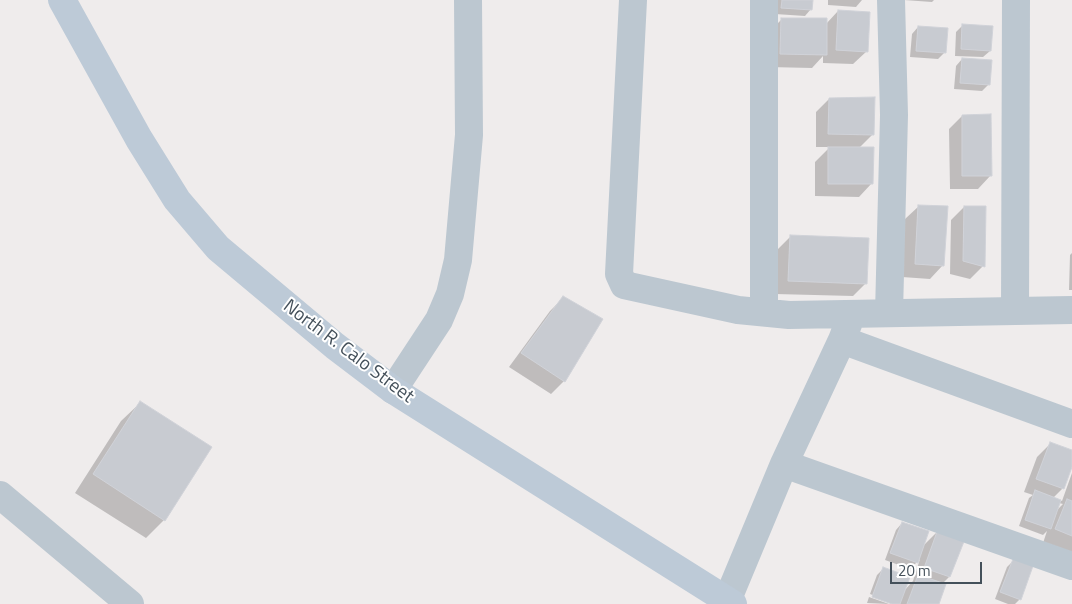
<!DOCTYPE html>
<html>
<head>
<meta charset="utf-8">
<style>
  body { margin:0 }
  #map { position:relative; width:1072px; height:604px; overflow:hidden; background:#efecec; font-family:"Titillium Web",sans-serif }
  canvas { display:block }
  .scale { position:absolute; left:890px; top:562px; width:92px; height:22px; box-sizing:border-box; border:2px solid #44505a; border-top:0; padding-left:6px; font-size:15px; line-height:18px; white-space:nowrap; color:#44505a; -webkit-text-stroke:4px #fff; paint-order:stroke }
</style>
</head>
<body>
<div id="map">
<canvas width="1072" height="604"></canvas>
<div class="scale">20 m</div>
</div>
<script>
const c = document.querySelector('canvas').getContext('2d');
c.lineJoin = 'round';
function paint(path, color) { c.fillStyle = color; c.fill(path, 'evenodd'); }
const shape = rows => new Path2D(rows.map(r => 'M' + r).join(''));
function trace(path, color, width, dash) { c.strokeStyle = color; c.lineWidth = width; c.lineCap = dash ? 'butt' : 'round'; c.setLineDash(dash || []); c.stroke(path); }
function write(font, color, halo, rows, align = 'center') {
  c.font = font + ' "Titillium Web",sans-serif'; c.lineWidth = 4; c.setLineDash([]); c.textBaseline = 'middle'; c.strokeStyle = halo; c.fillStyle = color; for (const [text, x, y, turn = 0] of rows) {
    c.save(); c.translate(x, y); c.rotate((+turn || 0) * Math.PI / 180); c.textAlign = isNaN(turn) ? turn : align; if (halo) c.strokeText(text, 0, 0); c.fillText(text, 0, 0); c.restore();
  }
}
paint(shape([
  [776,0,812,0,811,9,805,16,775,14],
  [828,0,862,0,856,7,828,5],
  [904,0,934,0,932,2],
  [838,11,867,51,853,64,823,63,823,56,812,68,768,67,768,33,781,20,826,24],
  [963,25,990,51,983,57,955,56,956,32],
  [918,27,945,52,938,59,910,57,912,34],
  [962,59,989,84,982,91,954,89,956,66],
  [829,99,873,134,859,148,872,183,859,197,815,196,815,162,830,147,816,147,816,112],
  [962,116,991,175,978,189,950,189,949,129],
  [919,206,943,265,930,279,902,277,905,219],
  [964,207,983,266,970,279,950,274,951,220],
  [791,236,866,283,853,296,775,294,778,249],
  [1072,253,1072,290,1069,290,1070,255],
  [563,298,564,381,551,394,509,367,550,311],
  [140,403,164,520,146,538,75,493,121,421],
  [1050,444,1072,452,1072,463,1063,488,1053,498,1062,501,1072,473,1072,553,1043,543,1047,531,1043,535,1019,526,1029,498,1033,495,1024,492,1037,457],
  [1059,503,1063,504,1056,511],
  [902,523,922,547,938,531,949,577,942,584,938,604,896,604,870,594,877,575,883,569,903,592,913,581,920,559,910,569,885,560,896,530],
  [1013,561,1020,599,1015,604,1008,604,995,599,1007,567],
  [869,597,889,604,867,603]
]), '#0003');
const building = shape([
  [782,0,813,0,812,10,781,8,782,0],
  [838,10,870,12,868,52,836,50,838,10],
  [781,18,827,18,827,55,780,54,781,18],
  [962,24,993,26,991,51,961,49,962,24],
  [918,26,948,28,946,53,916,51,918,26],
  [962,58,992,60,990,85,960,83,962,58],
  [875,97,874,135,828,134,829,98,875,97],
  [991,114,992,176,962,176,962,115,991,114],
  [828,147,874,147,873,184,828,184,828,147],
  [918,205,948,206,944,266,915,264,918,205],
  [964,206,986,206,985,267,963,261,964,206],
  [790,235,869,238,867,284,788,281,790,235],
  [563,296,603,319,565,382,521,353,563,296],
  [140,401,212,447,165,521,93,474,140,401],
  [1050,442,1072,450,1072,467,1064,489,1036,479,1050,442],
  [1035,490,1061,500,1051,529,1025,520,1035,490],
  [1067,499,1072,501,1072,536,1055,529,1067,499],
  [902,522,929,531,918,563,890,553,902,522],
  [938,529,965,539,950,577,924,568,938,529],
  [1013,559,1033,566,1021,600,1000,592,1013,559],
  [883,567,910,577,900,604,892,604,872,597,883,567],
  [918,575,946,584,939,604,907,604,918,575]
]);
paint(building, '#c8cbd1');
trace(building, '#d0d2d8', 1);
trace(shape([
  [633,0,619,274,624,285,738,310,789,315,1072,310],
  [764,0,764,312],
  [1015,310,1016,0],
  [889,313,894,115,891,0],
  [842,340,1072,424],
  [393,390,439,320,450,294,458,260,469,135,468,0],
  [784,464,1072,566],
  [0,495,130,604],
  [727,601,784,464,842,340,852,314]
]), '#bcc7d0', 28);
trace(shape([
  [62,0,139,139,177,200,218,248,335,346,393,390,733,604]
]), '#bdcad7', 28);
write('19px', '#44505a', '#fff', [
  ["North R. Calo Street",348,352,37]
]);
</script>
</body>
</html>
